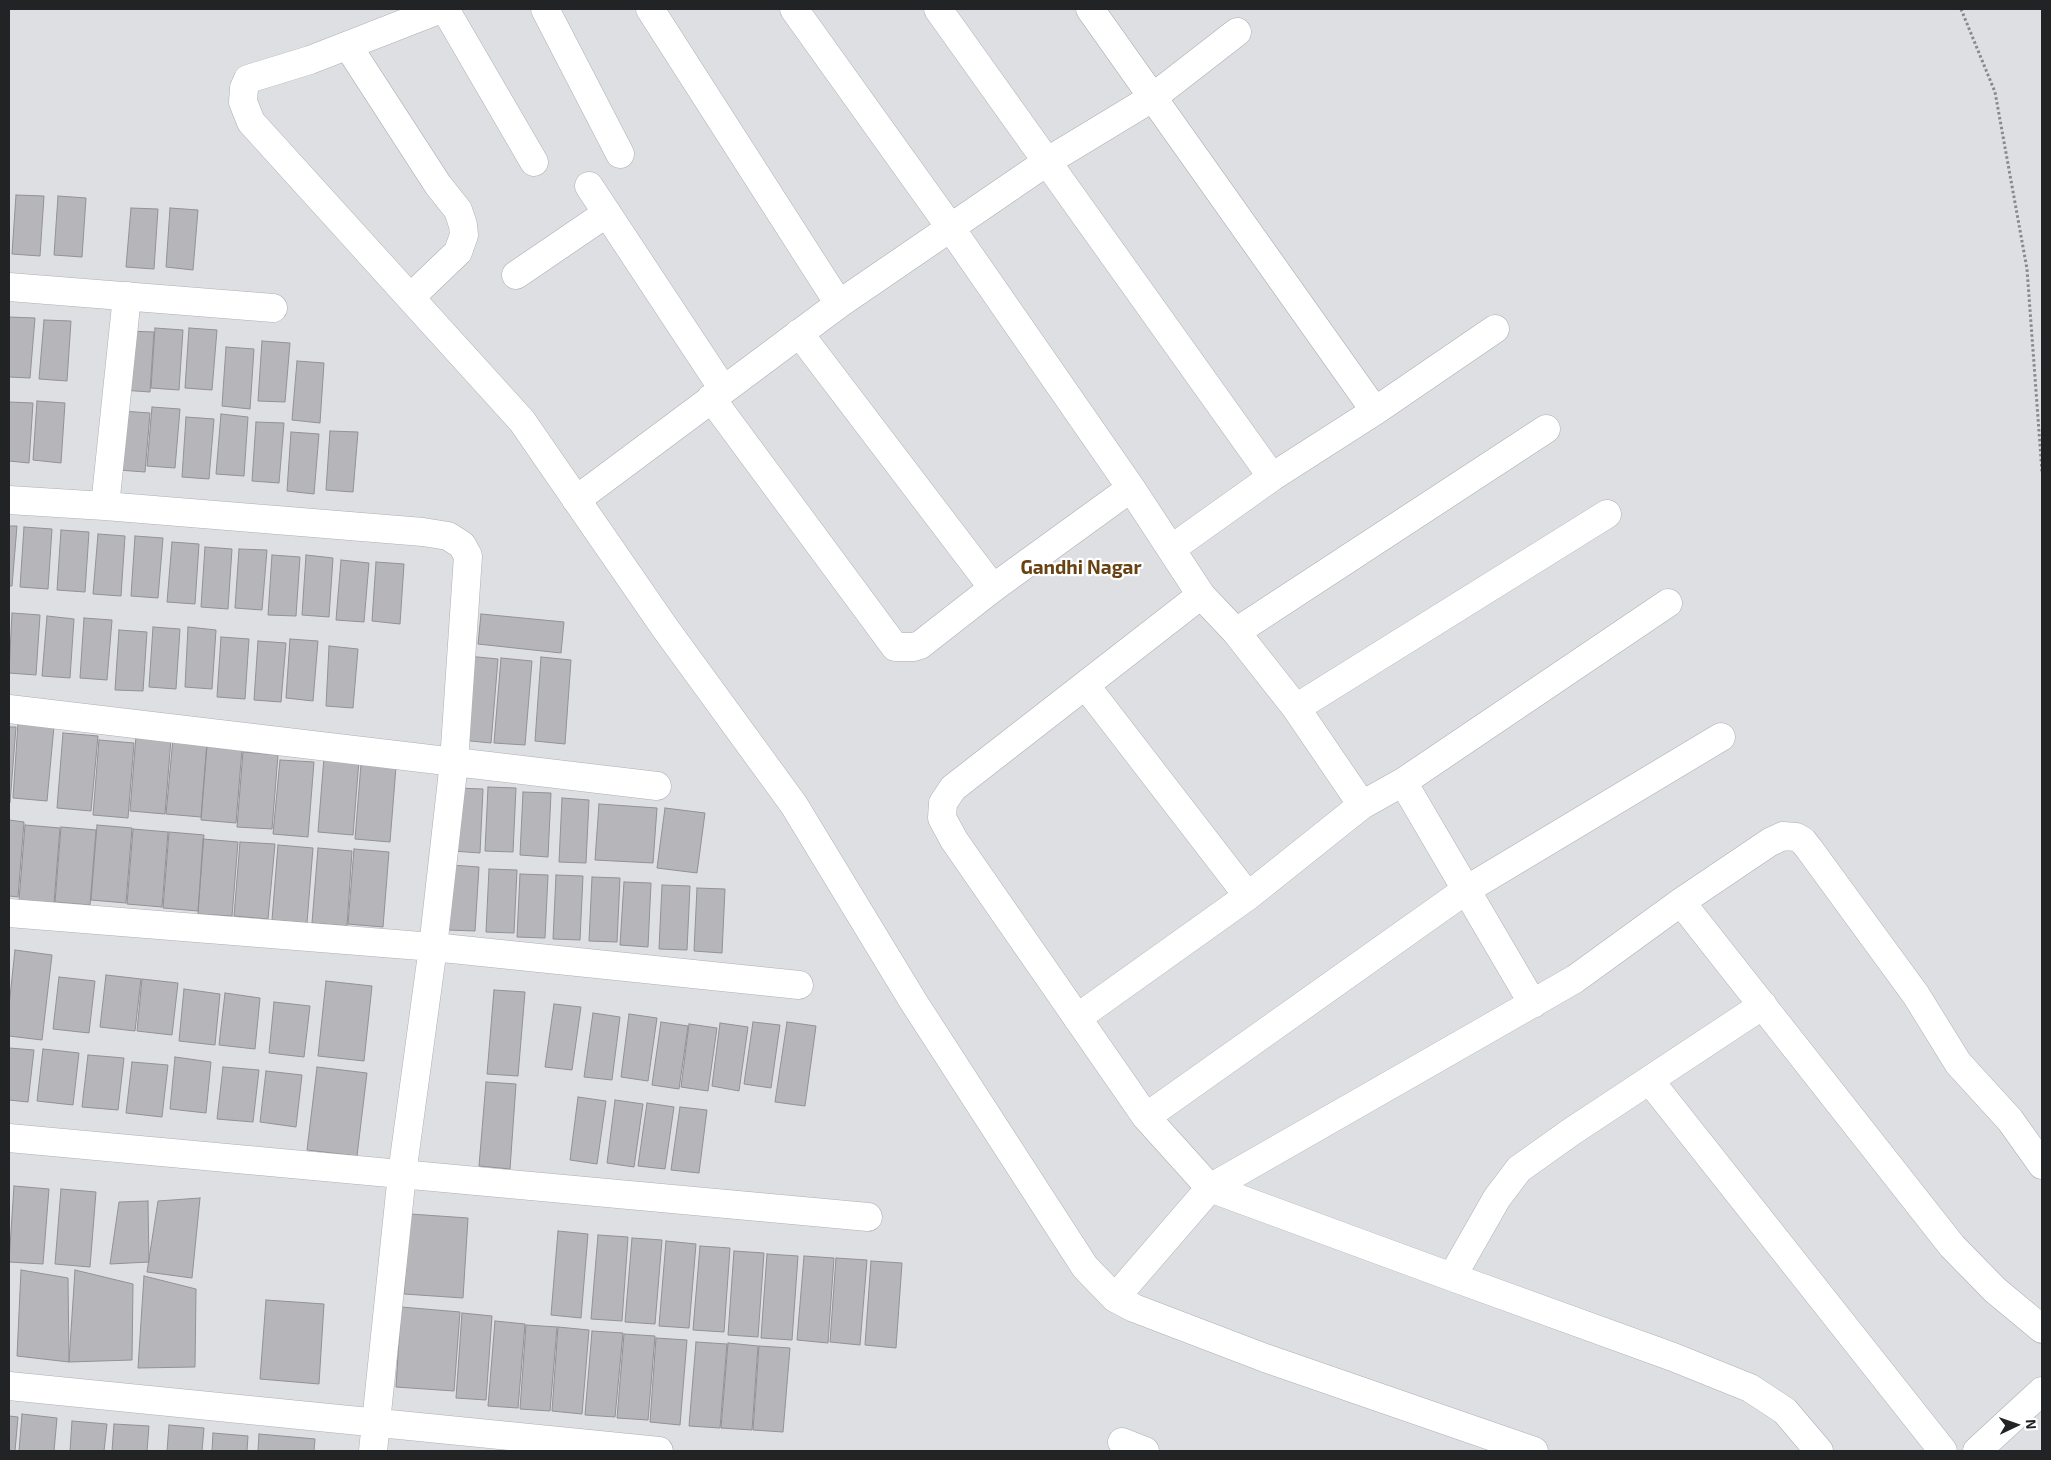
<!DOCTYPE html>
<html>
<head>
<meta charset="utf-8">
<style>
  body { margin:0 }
  #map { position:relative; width:2051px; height:1460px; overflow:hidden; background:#dddfe2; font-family:"Exo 2",sans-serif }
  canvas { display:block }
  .frame { position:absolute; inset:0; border:10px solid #222324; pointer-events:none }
  .north { position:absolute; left:1991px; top:1400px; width:50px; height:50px; -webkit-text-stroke:4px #fff; paint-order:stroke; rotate:87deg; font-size:14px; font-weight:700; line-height:20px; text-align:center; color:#222324 }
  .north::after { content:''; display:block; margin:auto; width:18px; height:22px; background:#222324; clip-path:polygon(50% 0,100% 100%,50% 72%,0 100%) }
</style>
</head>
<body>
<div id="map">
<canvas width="2051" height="1460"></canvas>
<div class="frame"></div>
<div class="north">N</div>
</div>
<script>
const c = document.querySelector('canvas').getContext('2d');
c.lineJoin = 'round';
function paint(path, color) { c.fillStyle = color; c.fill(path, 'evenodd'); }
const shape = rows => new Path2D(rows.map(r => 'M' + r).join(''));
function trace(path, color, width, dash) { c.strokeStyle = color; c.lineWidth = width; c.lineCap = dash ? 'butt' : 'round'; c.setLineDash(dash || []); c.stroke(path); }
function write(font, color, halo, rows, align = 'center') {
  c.font = font + ' "Exo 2",sans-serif'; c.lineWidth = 4.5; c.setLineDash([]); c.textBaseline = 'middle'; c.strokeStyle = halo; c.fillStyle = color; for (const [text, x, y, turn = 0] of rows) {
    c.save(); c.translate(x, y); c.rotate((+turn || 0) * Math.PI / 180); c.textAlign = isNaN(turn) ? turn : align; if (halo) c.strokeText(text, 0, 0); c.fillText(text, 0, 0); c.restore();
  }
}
const building = shape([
  [16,195,44,196,40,256,12,254,16,195],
  [58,196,86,198,82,257,54,255,58,196],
  [131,208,158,209,154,269,126,267,131,208],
  [170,208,198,210,193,270,166,267,170,208],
  [9,317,35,318,30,378,9,377,9,317],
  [44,320,71,321,67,381,39,379,44,320],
  [155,328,183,330,179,390,151,388,155,328],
  [189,328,217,330,212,390,185,388,189,328],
  [126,331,154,332,150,392,122,390,126,331],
  [262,341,290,343,285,402,258,401,262,341],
  [226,347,254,349,250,409,222,406,226,347],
  [297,361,324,363,320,423,292,420,297,361],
  [37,401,65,403,61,463,33,460,37,401],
  [9,402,33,403,29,463,9,461,9,402],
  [152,407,180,409,175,468,147,466,152,407],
  [122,411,150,413,145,472,118,470,122,411],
  [221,414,248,417,244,476,216,474,221,414],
  [186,417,214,419,209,479,182,477,186,417],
  [256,422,284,423,279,483,252,481,256,422],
  [330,431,358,432,353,492,326,490,330,431],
  [291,432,319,434,314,494,287,491,291,432],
  [9,526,17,526,12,586,9,586,9,526],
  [24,527,52,529,48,589,20,587,24,527],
  [61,530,89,532,85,592,57,590,61,530],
  [98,534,125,536,121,596,93,594,98,534],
  [135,536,163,538,158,598,131,596,135,536],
  [172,542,199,544,195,604,167,602,172,542],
  [205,547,232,549,228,609,201,607,205,547],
  [239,549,267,550,262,610,235,608,239,549],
  [272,555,300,557,296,616,268,615,272,555],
  [306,555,333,558,329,617,302,615,306,555],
  [341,560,369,563,364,622,336,620,341,560],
  [376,562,404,564,400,624,372,621,376,562],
  [12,613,40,615,36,675,9,673,12,613],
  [481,614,564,622,561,653,478,644,481,614],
  [47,616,74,619,70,678,42,676,47,616],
  [84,618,112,620,107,680,80,678,84,618],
  [153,627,180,629,176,689,149,687,153,627],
  [188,627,216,630,212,689,185,687,188,627],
  [119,630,147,632,143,691,115,690,119,630],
  [221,637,249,639,245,699,217,697,221,637],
  [290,639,318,641,313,701,286,698,290,639],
  [258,641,286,643,281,702,254,700,258,641],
  [329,646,358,649,353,708,326,706,329,646],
  [467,656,498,659,491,743,461,740,467,656],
  [541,657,571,660,565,744,535,741,541,657],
  [501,658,532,661,525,745,494,743,501,658],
  [18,723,54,726,47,801,13,798,18,723],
  [9,727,16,727,10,803,9,803,9,727],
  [63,733,98,736,91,811,57,808,63,733],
  [136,736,171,739,165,814,130,811,136,736],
  [173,739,207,742,201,817,166,814,173,739],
  [99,740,134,743,128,818,93,815,99,740],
  [207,746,242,749,236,823,201,820,207,746],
  [243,752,278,755,272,829,237,827,243,752],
  [324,757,359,760,353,835,318,832,324,757],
  [280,760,314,762,308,837,273,834,280,760],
  [361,764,396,767,390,842,355,839,361,764],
  [488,787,516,788,513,852,485,851,488,787],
  [456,788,483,789,480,853,453,851,456,788],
  [523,792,551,793,548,857,520,855,523,792],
  [562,798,589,800,586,863,559,862,562,798],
  [599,804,657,808,653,863,595,860,599,804],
  [665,808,705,813,697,873,657,868,665,808],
  [9,820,24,822,18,897,9,896,9,820],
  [25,825,60,828,54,903,19,900,25,825],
  [97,825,132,828,126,903,91,900,97,825],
  [61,827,96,830,90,905,55,902,61,827],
  [133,829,168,832,162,907,127,904,133,829],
  [169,832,204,835,198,911,163,908,169,832],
  [203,839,238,842,232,916,198,914,203,839],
  [240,842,275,844,268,919,234,916,240,842],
  [278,845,313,848,307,923,272,920,278,845],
  [318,848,352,851,347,926,312,923,318,848],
  [354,849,389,852,383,927,348,924,354,849],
  [451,865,479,867,475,931,448,930,451,865],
  [489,869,517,870,514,933,486,932,489,869],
  [520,874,548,875,545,938,517,937,520,874],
  [556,875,583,876,580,940,553,939,556,875],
  [592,877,620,878,617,942,589,941,592,877],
  [624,882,651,883,648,947,620,945,624,882],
  [662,885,690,886,687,950,659,949,662,885],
  [697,888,725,889,722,953,694,951,697,888],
  [15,950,52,955,42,1040,9,1036,9,1006,15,950],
  [106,975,141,979,135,1031,100,1027,106,975],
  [59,977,95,981,89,1033,53,1029,59,977],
  [142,979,178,983,172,1035,137,1031,142,979],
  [326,981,372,986,364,1061,318,1056,326,981],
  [184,989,220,994,215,1045,179,1041,184,989],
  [494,990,525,992,518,1076,487,1074,494,990],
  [225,993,260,998,255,1049,219,1045,225,993],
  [274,1002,310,1006,304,1057,269,1053,274,1002],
  [554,1004,581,1007,572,1070,545,1067,554,1004],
  [593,1013,620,1017,612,1080,584,1077,593,1013],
  [629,1014,657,1018,648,1081,621,1077,629,1014],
  [661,1022,688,1026,679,1089,652,1085,661,1022],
  [753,1022,780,1025,771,1088,744,1084,753,1022],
  [787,1022,816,1026,805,1106,775,1102,787,1022],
  [720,1023,748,1027,739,1091,712,1086,720,1023],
  [689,1024,717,1028,708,1091,681,1087,689,1024],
  [9,1048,34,1050,28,1102,9,1100,9,1048],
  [43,1049,79,1053,73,1105,37,1101,43,1049],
  [88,1055,124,1058,118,1110,82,1107,88,1055],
  [175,1057,211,1062,206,1113,170,1109,175,1057],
  [132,1062,168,1065,162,1117,126,1113,132,1062],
  [223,1067,259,1070,253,1122,217,1119,223,1067],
  [317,1067,367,1073,357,1156,307,1150,317,1067],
  [266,1071,302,1075,296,1127,260,1122,266,1071],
  [486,1082,516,1084,510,1169,479,1166,486,1082],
  [578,1097,606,1101,597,1164,570,1160,578,1097],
  [615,1100,643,1104,634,1167,607,1163,615,1100],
  [647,1103,674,1107,665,1169,638,1166,647,1103],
  [680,1107,707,1110,699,1173,671,1170,680,1107],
  [14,1186,49,1189,43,1264,9,1262,14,1186],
  [61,1189,96,1192,90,1267,55,1264,61,1189],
  [200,1198,192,1278,147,1272,158,1201,200,1198],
  [148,1201,149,1262,110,1264,119,1202,148,1201],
  [410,1214,468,1218,463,1298,404,1294,410,1214],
  [558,1231,588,1234,581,1318,551,1315,558,1231],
  [598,1235,628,1237,622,1321,591,1319,598,1235],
  [632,1238,662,1240,655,1324,625,1322,632,1238],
  [666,1241,696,1244,689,1328,659,1326,666,1241],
  [700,1246,730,1248,724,1332,693,1330,700,1246],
  [734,1251,764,1253,758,1337,728,1335,734,1251],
  [767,1254,798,1256,792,1340,761,1338,767,1254],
  [804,1256,834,1258,828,1343,797,1340,804,1256],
  [836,1258,867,1260,860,1345,830,1342,836,1258],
  [871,1261,902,1263,896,1348,865,1345,871,1261],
  [21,1270,68,1278,69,1362,17,1356,21,1270],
  [75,1270,133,1284,132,1360,69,1362,75,1270],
  [144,1276,196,1289,195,1367,138,1368,144,1276],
  [266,1300,324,1304,319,1384,260,1379,266,1300],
  [401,1307,460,1312,454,1391,396,1387,401,1307],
  [462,1313,492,1316,486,1400,456,1398,462,1313],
  [495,1321,525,1324,518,1408,488,1406,495,1321],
  [526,1325,557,1327,550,1411,520,1409,526,1325],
  [558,1327,589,1330,582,1414,552,1411,558,1327],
  [592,1331,623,1333,615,1417,585,1415,592,1331],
  [624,1334,655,1336,648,1420,617,1418,624,1334],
  [656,1338,687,1340,680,1425,650,1422,656,1338],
  [696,1342,727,1344,720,1428,689,1426,696,1342],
  [728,1343,758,1346,752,1430,721,1428,728,1343],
  [759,1346,790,1348,783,1432,753,1430,759,1346],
  [22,1414,57,1418,54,1451,19,1451,22,1414],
  [9,1416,18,1417,15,1451,9,1451,9,1416],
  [72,1421,107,1424,104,1451,70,1451,72,1421],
  [114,1424,149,1426,147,1451,112,1451,114,1424],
  [169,1425,204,1428,202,1451,167,1451,169,1425],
  [213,1433,248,1436,247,1451,212,1451,213,1433],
  [259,1434,315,1439,314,1451,258,1451,259,1434]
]);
paint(building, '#b6b5b9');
trace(building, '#929195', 1);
const minor = shape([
  [441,9,310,60,248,79,244,88,243,102,251,122,522,421,665,628,794,805,913,1001,1085,1267,1115,1298,1134,1308,1265,1358,1534,1451],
  [445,9,534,162],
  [545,9,620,154],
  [650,9,839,304],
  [794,9,950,227,1131,488,1201,595,1236,632,1296,708,1362,805],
  [938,9,1272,477],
  [1090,9,1375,411],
  [348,46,438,185,458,210,463,225,464,235,458,252,411,297],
  [589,186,723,389],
  [516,275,607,213],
  [9,287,273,308],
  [799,333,993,588],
  [711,398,895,647,913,647,920,645,993,588,1131,488],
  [9,500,105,506,423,532,448,536,462,545,468,556,454,762,433,947,402,1174,373,1451],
  [576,500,839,304,1048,161,1152,98,1237,32],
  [105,506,127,296],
  [1171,549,1272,477,1375,411,1495,329],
  [1201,595,953,788,943,803,942,818,954,840,1146,1117,1210,1188,1452,1277,1673,1357,1750,1388,1785,1411,1819,1451],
  [1236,632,1546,429],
  [1086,686,1248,896],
  [1296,708,1607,514],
  [9,709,657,786],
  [1403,782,1533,1004],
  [1681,902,1952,1246,1995,1290,2042,1329],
  [9,913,433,947,799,985],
  [1077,1018,1248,896,1362,805,1403,782,1668,603],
  [1650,1081,1943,1451],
  [1146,1117,1466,890,1721,737],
  [9,1138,868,1217],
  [1452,1277,1497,1198,1519,1169,1571,1132,1763,1005],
  [1115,1298,1210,1188,1575,979,1681,902,1770,842,1783,836,1796,837,1803,841,1810,850,1916,995,1958,1063,2010,1120,2042,1165],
  [9,1386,659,1451],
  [1122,1442,1145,1451],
  [1977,1451,2042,1391]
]);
trace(minor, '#adafb2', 29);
trace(shape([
  [1961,9,1995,92,2027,269,2042,472]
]), '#87898b', 3, [2.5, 2.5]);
trace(minor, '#fff', 28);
write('bold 19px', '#694214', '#fff', [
  ["Gandhi Nagar",1081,568]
]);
</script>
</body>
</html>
